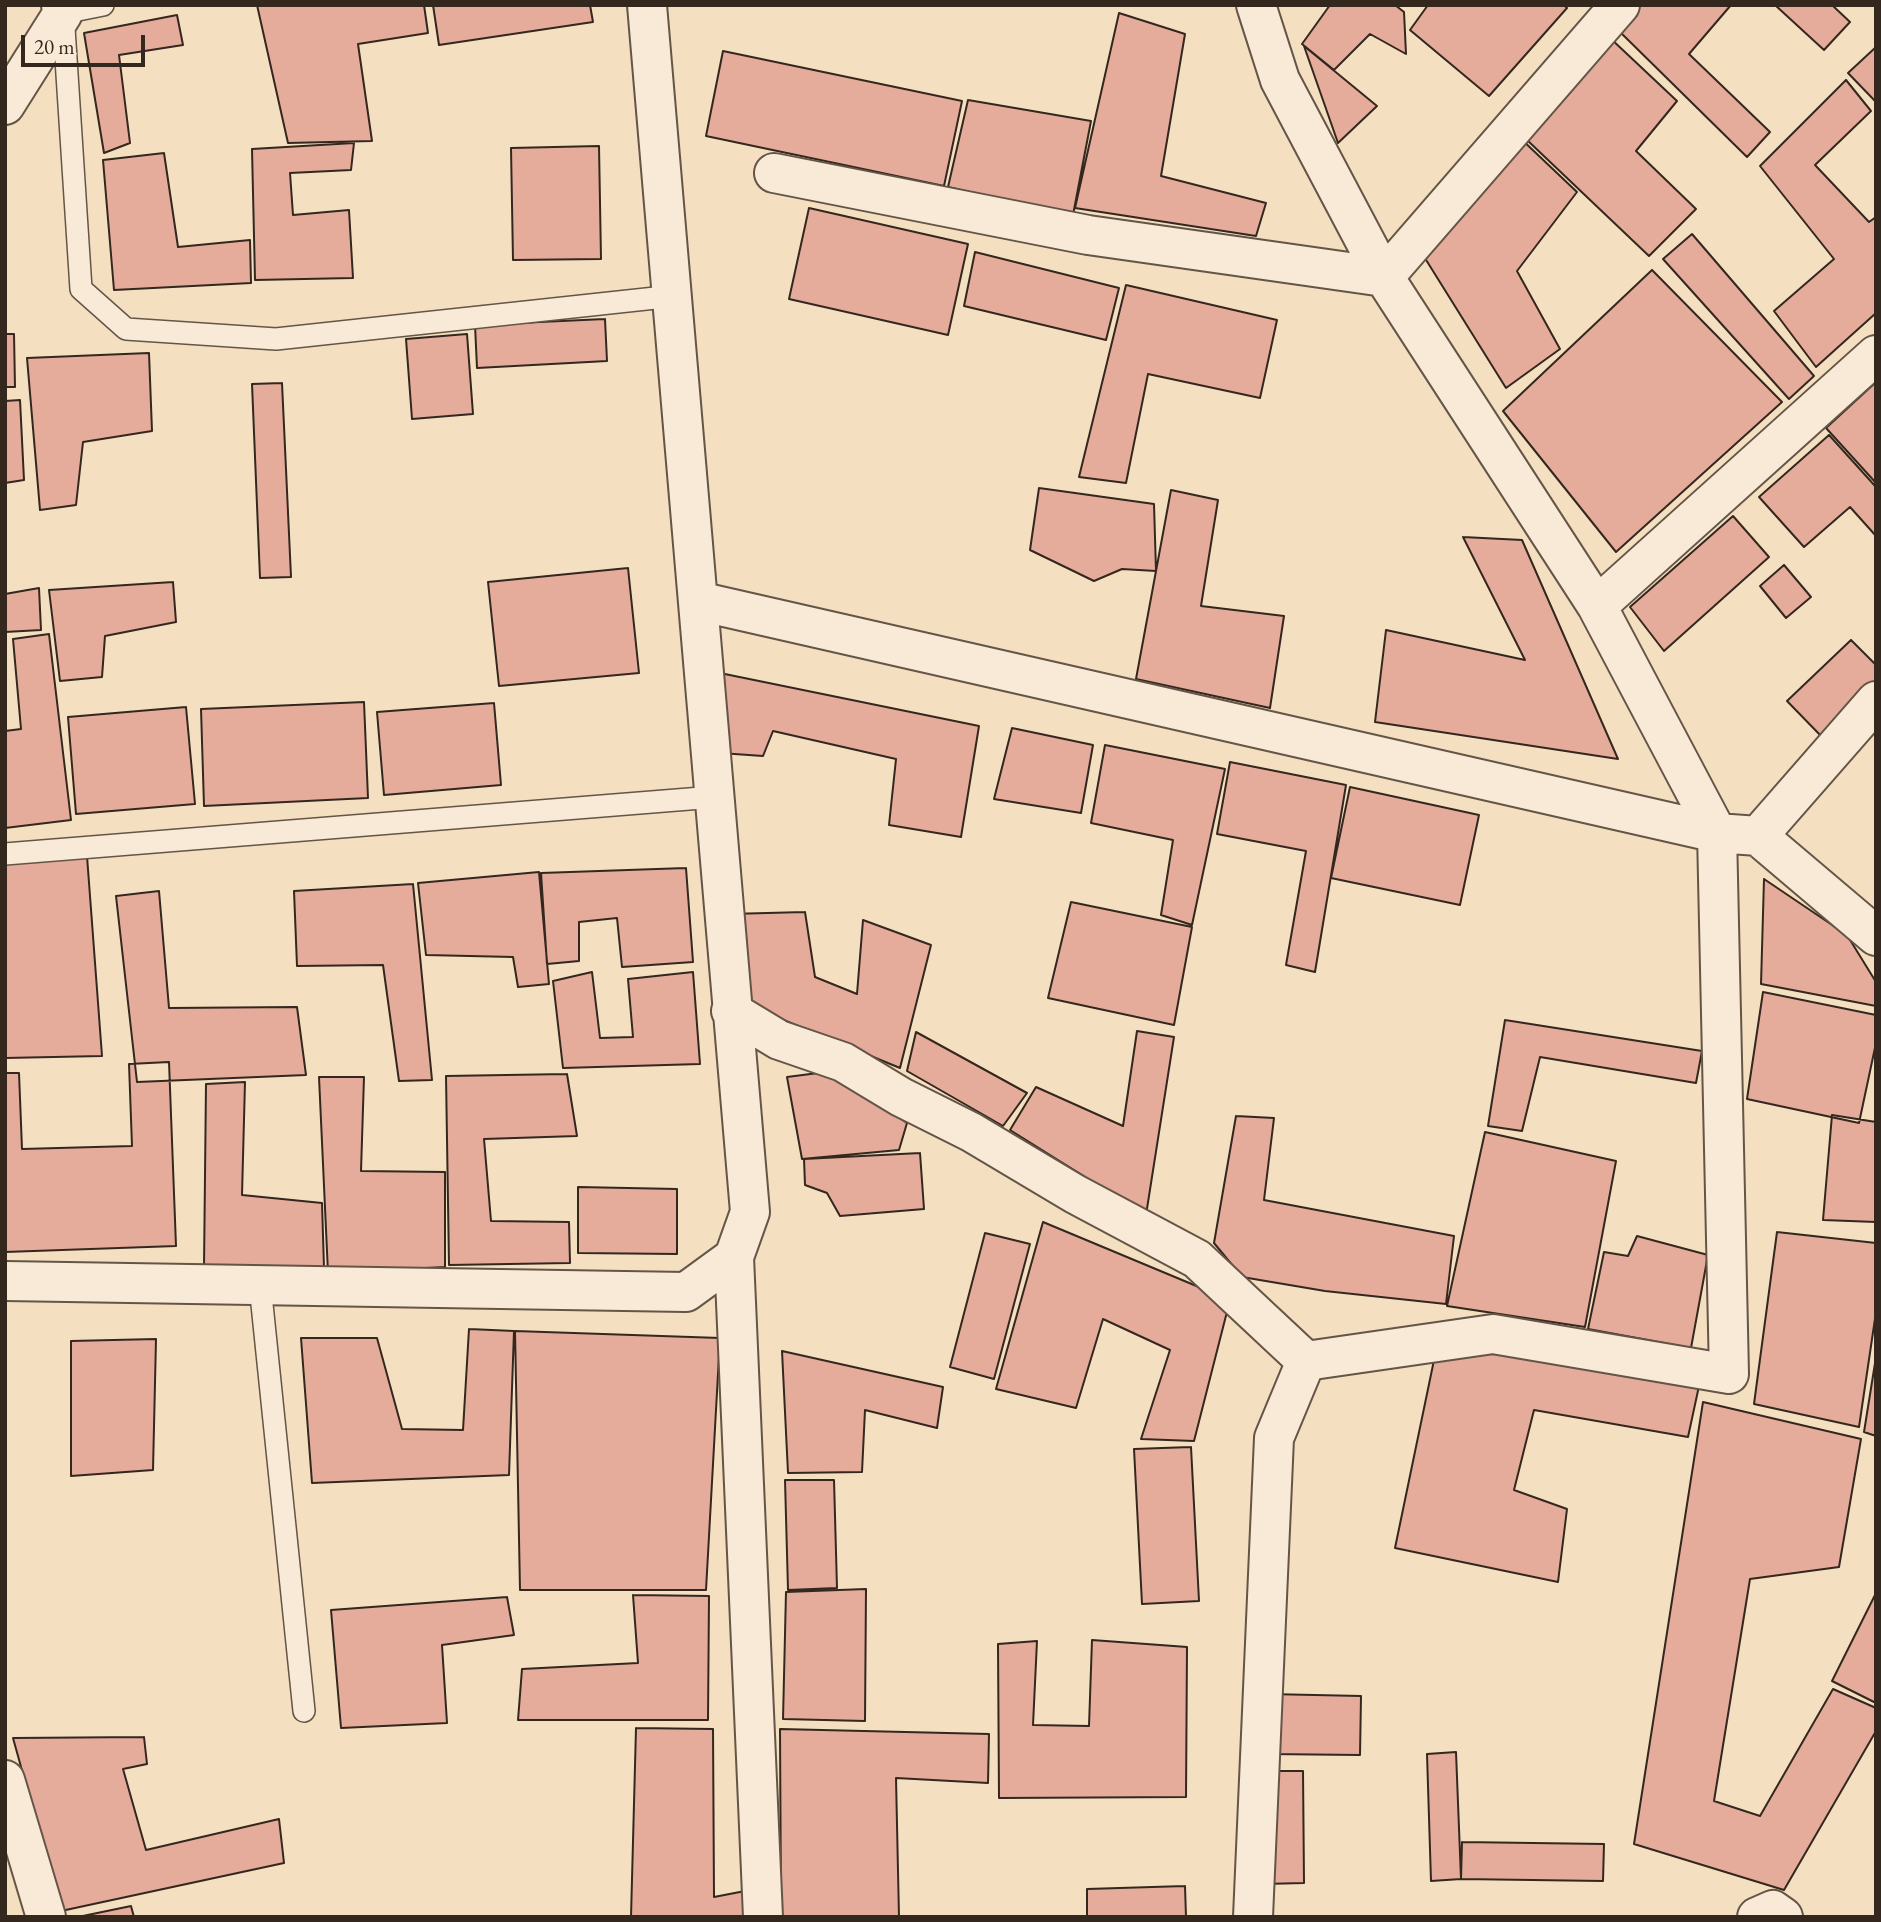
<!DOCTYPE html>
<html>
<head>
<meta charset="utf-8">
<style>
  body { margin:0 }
  #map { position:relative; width:1881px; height:1922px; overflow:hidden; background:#f4dfc1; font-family:"EB Garamond",serif }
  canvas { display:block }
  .frame { position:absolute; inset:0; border:7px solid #34271e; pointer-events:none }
  .scale { position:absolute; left:21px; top:35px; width:124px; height:32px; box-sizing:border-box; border:4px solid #34271e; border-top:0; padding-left:9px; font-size:21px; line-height:24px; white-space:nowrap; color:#34271e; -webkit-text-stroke:5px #f8ead7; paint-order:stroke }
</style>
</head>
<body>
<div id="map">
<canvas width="1881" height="1922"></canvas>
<div class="frame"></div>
<div class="scale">20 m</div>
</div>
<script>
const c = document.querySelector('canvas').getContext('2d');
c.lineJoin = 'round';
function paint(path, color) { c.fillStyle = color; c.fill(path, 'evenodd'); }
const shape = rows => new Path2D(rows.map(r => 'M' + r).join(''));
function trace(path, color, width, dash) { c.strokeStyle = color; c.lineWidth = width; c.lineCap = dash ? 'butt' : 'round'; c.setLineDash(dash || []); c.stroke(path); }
const building = shape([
  [257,5,424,5,428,33,358,44,372,141,288,143,257,5],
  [433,5,590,5,593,22,439,45,433,5],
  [1330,5,1395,5,1404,12,1406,54,1370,34,1334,70,1302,44,1330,5],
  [1428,5,1564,5,1567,8,1489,96,1410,30,1428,5],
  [1641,5,1731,5,1689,54,1770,132,1747,157,1618,30,1641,5],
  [1775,5,1832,5,1850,22,1824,50,1775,5],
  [1119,13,1185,34,1161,176,1266,203,1256,236,1075,208,1119,13],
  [177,15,183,45,119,55,130,143,104,153,84,33,177,15],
  [1609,37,1677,101,1636,151,1696,209,1649,256,1527,140,1609,37],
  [1304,46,1377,106,1338,143,1304,46],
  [1876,47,1876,102,1848,73,1876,47],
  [723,51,962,101,944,186,706,136,723,51],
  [1846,80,1871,111,1815,165,1869,222,1876,217,1876,313,1816,367,1774,311,1834,259,1760,166,1846,80],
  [968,100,1091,121,1073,215,948,187,968,100],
  [1518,136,1577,192,1517,271,1560,349,1506,388,1418,247,1518,136],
  [354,143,351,170,290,173,293,215,349,210,353,278,255,280,252,149,354,143],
  [599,146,601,259,513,260,511,148,599,146],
  [164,153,178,247,250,240,251,283,114,290,103,160,164,153],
  [809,208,968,244,948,335,789,299,809,208],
  [1692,234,1814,376,1789,399,1663,259,1692,234],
  [975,252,1119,288,1106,340,964,306,975,252],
  [1652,270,1782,402,1616,552,1503,411,1652,270],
  [1126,285,1277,320,1260,398,1148,374,1126,483,1079,477,1126,285],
  [605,319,607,361,477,368,475,325,605,319],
  [5,334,14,334,15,387,5,387,5,334],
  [467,334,473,414,412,419,406,339,467,334],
  [149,353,152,431,83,442,76,505,40,510,27,358,149,353],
  [1876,382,1876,483,1826,428,1876,382],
  [282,383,291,577,260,578,252,384,282,383],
  [20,400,24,480,5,483,5,401,20,400],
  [1829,435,1876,487,1876,536,1850,507,1804,547,1759,497,1829,435],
  [1039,488,1154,504,1156,571,1122,569,1094,581,1030,550,1039,488],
  [1171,490,1218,500,1201,606,1284,616,1270,708,1136,679,1171,490],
  [1733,516,1769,557,1664,651,1630,607,1733,516],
  [1463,537,1522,540,1618,759,1375,722,1386,630,1525,660,1463,537],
  [1784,565,1811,597,1786,618,1760,586,1784,565],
  [628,568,639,673,499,686,488,582,628,568],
  [173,582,176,622,105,636,102,677,60,681,49,590,173,582],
  [39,588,41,630,5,632,5,594,39,588],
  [49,634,71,820,5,828,5,731,21,729,13,639,49,634],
  [1851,640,1876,665,1876,686,1823,738,1787,701,1851,640],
  [715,672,979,726,961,837,889,825,896,759,773,731,763,756,720,753,715,672],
  [364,702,368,798,204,806,201,709,364,702],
  [494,703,501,785,384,795,377,712,494,703],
  [186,707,195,804,76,814,68,717,186,707],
  [1012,728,1093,745,1081,813,994,799,1012,728],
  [1105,745,1225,769,1192,925,1161,915,1173,840,1091,823,1105,745],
  [1230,762,1346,785,1315,972,1286,965,1306,851,1217,834,1230,762],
  [1350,787,1479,815,1460,905,1331,878,1350,787],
  [87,856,102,1056,5,1058,5,864,87,856],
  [686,868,693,962,622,967,617,918,579,922,579,961,547,964,541,873,686,868],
  [539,872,549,984,518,987,513,957,426,955,418,883,539,872],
  [1764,879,1847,935,1876,982,1876,1006,1761,984,1764,879],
  [413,884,432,1080,399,1081,383,965,297,966,294,891,413,884],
  [159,891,169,1008,297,1007,306,1075,137,1082,116,896,159,891],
  [1071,902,1192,927,1174,1025,1048,998,1071,902],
  [805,912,815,977,857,994,863,920,931,945,900,1068,735,1000,729,914,805,912],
  [592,972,600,1038,633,1037,628,979,693,972,700,1064,563,1068,553,981,592,972],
  [1763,992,1876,1015,1876,1043,1859,1123,1747,1099,1763,992],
  [1505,1020,1702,1051,1696,1083,1540,1057,1522,1131,1488,1126,1505,1020],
  [1137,1031,1174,1037,1146,1215,1010,1130,1036,1087,1123,1126,1137,1031],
  [916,1032,1027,1093,1003,1126,907,1071,916,1032],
  [169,1062,176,1246,5,1252,5,1073,19,1073,22,1149,132,1146,129,1064,169,1062],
  [834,1071,907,1123,899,1150,802,1159,787,1077,834,1071],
  [567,1074,577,1136,484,1139,491,1221,569,1222,570,1263,449,1265,446,1076,567,1074],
  [319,1077,364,1077,361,1171,445,1172,445,1267,328,1273,319,1077],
  [245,1082,242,1195,322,1203,324,1268,204,1267,206,1084,245,1082],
  [1832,1115,1876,1122,1876,1222,1823,1220,1832,1115],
  [1236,1116,1274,1118,1264,1200,1454,1236,1446,1304,1325,1291,1242,1277,1214,1243,1236,1116],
  [1485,1132,1616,1161,1585,1327,1447,1306,1485,1132],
  [920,1153,924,1209,840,1216,827,1193,805,1185,804,1159,920,1153],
  [578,1187,677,1189,677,1254,578,1253,578,1187],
  [1043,1222,1230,1300,1194,1441,1141,1439,1170,1350,1103,1319,1076,1408,996,1389,1043,1222],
  [1777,1232,1876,1243,1876,1312,1859,1427,1754,1404,1777,1232],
  [985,1233,1030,1244,994,1379,950,1367,985,1233],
  [1637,1236,1708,1255,1691,1348,1588,1329,1604,1252,1628,1256,1637,1236],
  [469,1329,514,1331,509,1475,312,1483,301,1338,377,1338,402,1429,463,1430,469,1329],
  [515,1331,720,1338,706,1590,520,1590,515,1331],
  [1439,1336,1699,1386,1688,1437,1534,1410,1514,1490,1567,1509,1558,1582,1395,1548,1439,1336],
  [156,1339,153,1470,71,1476,71,1341,156,1339],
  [782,1351,943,1387,937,1428,865,1410,862,1472,788,1473,782,1351],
  [1876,1357,1876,1436,1864,1432,1876,1357],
  [1703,1402,1861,1439,1839,1567,1750,1579,1714,1801,1760,1816,1833,1689,1876,1708,1876,1731,1784,1890,1634,1844,1703,1402],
  [1191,1447,1199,1601,1142,1604,1134,1449,1191,1447],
  [785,1480,834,1480,837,1588,788,1590,785,1480],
  [866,1589,865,1721,783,1719,786,1592,866,1589],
  [1876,1593,1876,1703,1832,1681,1876,1593],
  [633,1595,709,1596,708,1720,518,1720,522,1669,638,1663,633,1595],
  [507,1597,514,1635,442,1645,447,1723,341,1728,331,1610,507,1597],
  [1092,1640,1187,1647,1186,1797,999,1798,998,1644,1037,1641,1033,1725,1089,1726,1092,1640],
  [1268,1694,1361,1696,1360,1755,1267,1754,1268,1694],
  [636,1728,713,1729,714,1897,745,1891,744,1917,631,1917,636,1728],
  [780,1729,989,1734,988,1783,896,1778,899,1917,781,1917,780,1729],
  [144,1737,147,1764,123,1769,146,1850,279,1819,284,1863,61,1911,13,1738,144,1737],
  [1456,1752,1461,1879,1431,1881,1427,1754,1456,1752],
  [1263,1771,1303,1771,1304,1883,1263,1884,1263,1771],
  [1462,1842,1604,1844,1603,1881,1461,1879,1462,1842],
  [1185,1886,1186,1917,1087,1917,1087,1889,1185,1886],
  [131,1906,134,1917,78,1917,131,1906]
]);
paint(building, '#e5ac9b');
trace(building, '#34271e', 2);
const lane = shape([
  [103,5,63,13,81,289,126,329,276,339,674,296],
  [5,854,714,797],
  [260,1285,304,1711]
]);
const street = shape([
  [647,5,750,1212,734,1257,763,1917],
  [5,105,63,13,61,5],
  [774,173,1088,235,1384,277,1620,5],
  [698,601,1717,833,1758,836,1876,936],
  [1597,606,1876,355],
  [1758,836,1876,701],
  [731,1011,779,1040,843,1062,901,1097,971,1132,1075,1194,1197,1259,1306,1361],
  [5,1281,686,1292,734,1257],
  [5,1780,46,1917],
  [1253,1917,1274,1438,1306,1361,1493,1334,1729,1374,1717,833,1597,606,1384,277,1280,80,1256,5],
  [1757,1917,1773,1910,1783,1917]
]);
trace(lane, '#645547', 24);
trace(street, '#645547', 42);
trace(lane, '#f8ead7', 21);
trace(street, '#f8ead7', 38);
</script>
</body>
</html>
